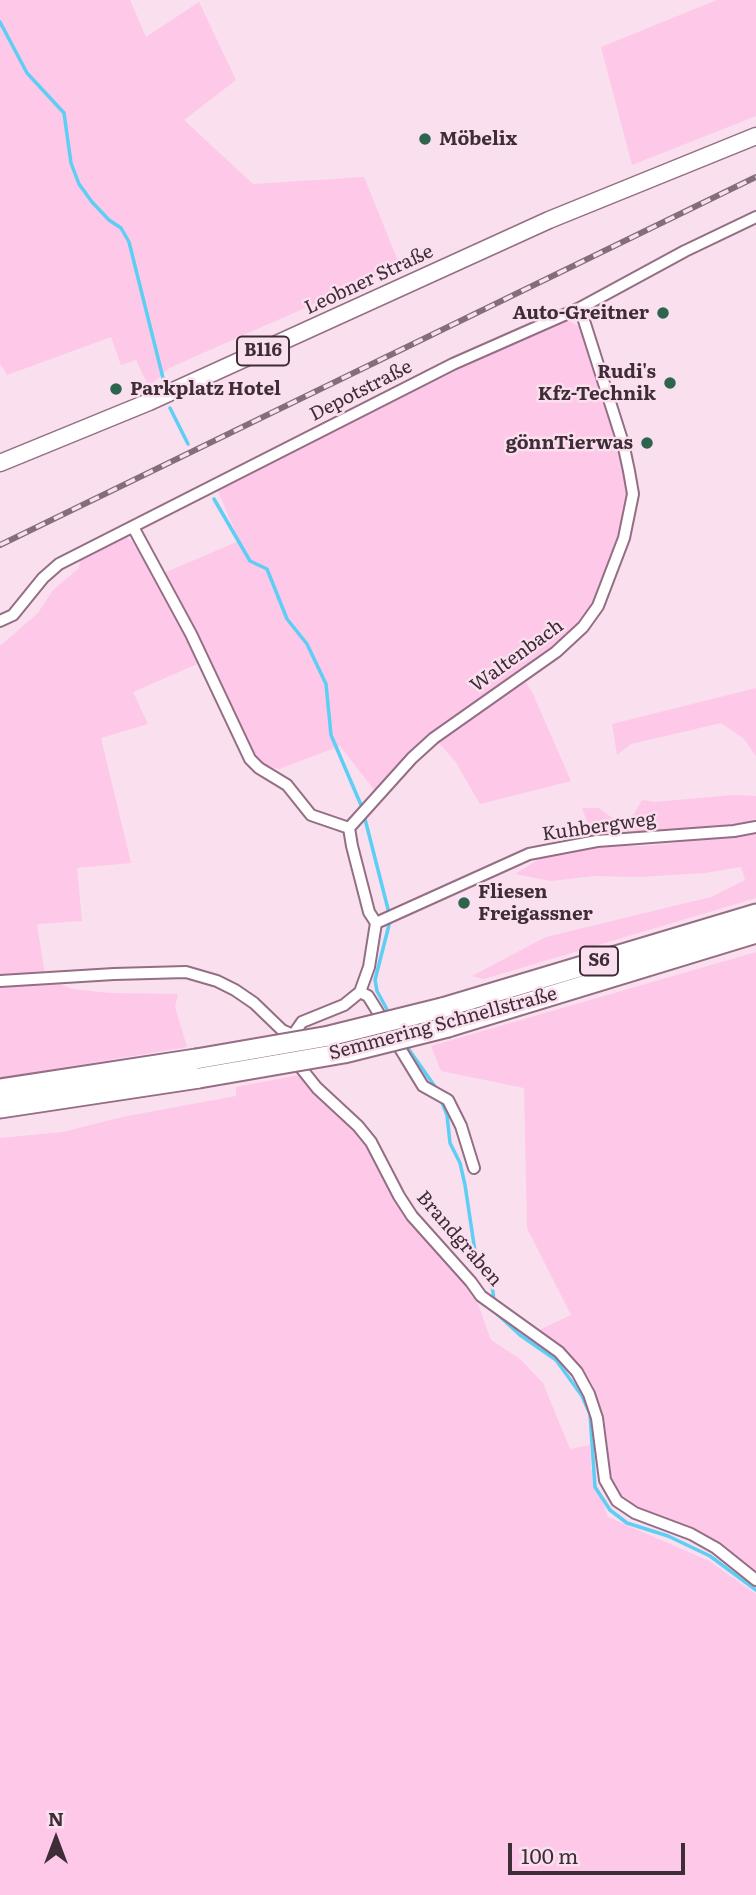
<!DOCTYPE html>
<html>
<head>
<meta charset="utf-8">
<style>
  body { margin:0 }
  #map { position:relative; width:756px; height:1895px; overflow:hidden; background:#fadfee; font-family:Literata,serif }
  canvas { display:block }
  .north { position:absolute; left:21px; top:1804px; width:70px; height:70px; -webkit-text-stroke:5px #fadfee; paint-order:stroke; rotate:0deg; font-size:19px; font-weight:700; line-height:28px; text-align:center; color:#3e2d37 }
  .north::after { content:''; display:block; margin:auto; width:24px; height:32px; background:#3e2d37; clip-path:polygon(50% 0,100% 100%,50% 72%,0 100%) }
  .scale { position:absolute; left:508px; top:1843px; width:177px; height:32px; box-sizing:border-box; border:4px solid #3e2d37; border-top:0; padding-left:9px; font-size:21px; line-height:24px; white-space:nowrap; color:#3e2d37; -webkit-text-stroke:5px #fadfee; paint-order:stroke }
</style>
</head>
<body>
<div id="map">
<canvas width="756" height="1895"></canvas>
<div class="north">N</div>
<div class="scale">100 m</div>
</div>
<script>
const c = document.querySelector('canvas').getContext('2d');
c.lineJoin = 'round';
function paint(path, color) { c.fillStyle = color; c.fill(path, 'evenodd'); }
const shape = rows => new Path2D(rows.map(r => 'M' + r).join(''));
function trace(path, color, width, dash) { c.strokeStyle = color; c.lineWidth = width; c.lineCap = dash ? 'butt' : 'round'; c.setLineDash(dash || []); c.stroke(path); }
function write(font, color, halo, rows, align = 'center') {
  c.font = font + ' Literata,serif'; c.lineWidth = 5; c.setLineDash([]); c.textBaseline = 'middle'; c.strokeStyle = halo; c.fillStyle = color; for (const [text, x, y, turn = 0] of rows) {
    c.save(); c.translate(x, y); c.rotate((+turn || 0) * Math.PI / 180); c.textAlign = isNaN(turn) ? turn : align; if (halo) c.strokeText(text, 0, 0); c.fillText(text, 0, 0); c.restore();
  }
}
paint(shape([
  [0,0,130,0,146,37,199,2,236,80,184,120,253,184,364,177,400,266,169,368,149,387,136,360,121,365,111,337,7,375,0,363],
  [717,0,756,0,756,116,632,165,601,47],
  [563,321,570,321,583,329,618,440,624,468,627,492,625,511,614,554,593,603,579,624,559,644,431,734,375,791,340,746,279,769,264,766,254,758,164,573,239,541,218,491,283,456,428,384],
  [126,537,133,542,183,627,244,756,243,759,197,664,133,692,148,724,101,738,131,863,77,868,82,921,37,924,45,975,0,978,0,646,38,613,53,590,79,568,80,561],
  [525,681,533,694,571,781,480,804,455,761,437,741],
  [756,688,756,756,744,739,721,723,631,744,617,755,612,724],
  [733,795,756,796,756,819,748,822,693,828,592,834,582,808,599,808,619,823,634,814,642,800,654,802],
  [756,834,756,898,484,979,472,976,546,937,711,897,745,880,741,867,705,873,639,877,594,876,551,881,515,874,541,858,597,846,645,846],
  [756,952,756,1575,728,1550,710,1540,636,1508,620,1495,606,1471,600,1408,592,1383,570,1357,537,1331,571,1315,527,1228,524,1088,441,1071,431,1046],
  [50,980,72,989,109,993,178,994,175,1007,187,1047,0,1078,0,985],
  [299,1075,355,1128,475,1296,491,1340,520,1359,543,1383,570,1449,590,1445,591,1469,608,1517,709,1561,756,1594,756,1895,0,1895,0,1138,63,1132,122,1117,236,1096,236,1087]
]), '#fec8e8');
trace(shape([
  [0,22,27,73,64,113,71,163,79,184,92,202,109,220,121,228,129,242,163,378],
  [170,408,188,444],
  [214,499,250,561,267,569,287,619,307,644,326,684,331,735,361,805],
  [365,819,389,913],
  [389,925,375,980,377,991,390,1015],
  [405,1044,436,1088],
  [441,1100,447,1115,450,1143,460,1163,465,1185,476,1258,481,1270,492,1284,494,1301],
  [496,1313,520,1335,556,1360,582,1396,590,1414,595,1487,610,1510,627,1523,668,1536,710,1556,756,1590]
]), '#5dcef4', 3.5);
const minor = shape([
  [133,527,191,634,250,759,259,768,287,785,311,815,349,828],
  [0,621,13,615,43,578,59,564,453,364,580,308,685,251,756,217],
  [376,923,529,854,597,841,734,831,756,827],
  [0,981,114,974,186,972,217,981,235,990,254,1003,282,1030,293,1035,302,1022,344,1005,360,992,369,967,376,923,369,912,352,846,349,828,412,758,434,738,556,652,583,627,598,606,624,538,633,494,629,471,623,443,580,308],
  [360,992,368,996,373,1004,423,1086,448,1100,461,1126,474,1168],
  [299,1058,301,1068,317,1088,358,1126,371,1142,399,1196,412,1216,471,1282,481,1296,559,1352,577,1372,589,1394,597,1418,605,1480,617,1501,635,1513,691,1534,716,1548,756,1580]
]);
const primary = shape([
  [0,463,149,402,549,220,756,136]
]);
const motorway = shape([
  [442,1008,756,914],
  [448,1027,756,933],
  [0,1089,196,1059],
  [0,1108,199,1078]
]);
trace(minor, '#946e84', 14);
trace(primary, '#946e84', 19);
trace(motorway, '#946e84', 23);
trace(minor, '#fff', 10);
trace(primary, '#fff', 16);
trace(motorway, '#fff', 19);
const rail = shape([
  [0,545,756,177]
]);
trace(rail, '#836e7a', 6);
trace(rail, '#fadfee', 3.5, [10]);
const motorwayBridge = shape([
  [196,1059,329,1036,442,1008],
  [199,1078,344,1053,448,1027]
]);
trace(motorwayBridge, '#946e84', 23, []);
trace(motorwayBridge, '#fff', 19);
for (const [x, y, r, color] of [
  [425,139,7,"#2c644c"],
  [663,313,7,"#2c644c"],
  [670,383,7,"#2c644c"],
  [116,389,7,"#2c644c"],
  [647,443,7,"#2c644c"],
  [464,903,7,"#2c644c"]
]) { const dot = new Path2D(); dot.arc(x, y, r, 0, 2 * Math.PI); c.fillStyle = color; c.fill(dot); trace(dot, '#fadfee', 2.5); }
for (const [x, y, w] of [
  [263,351,52],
  [599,961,38]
]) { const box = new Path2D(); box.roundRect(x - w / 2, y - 14.5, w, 29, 5); c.fillStyle = '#fadfee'; c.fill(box); trace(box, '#3e2d37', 2); }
write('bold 18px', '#3e2d37', null, [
  ["B116",263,351],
  ["S6",599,961]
]);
write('bold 19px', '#3e2d37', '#fadfee', [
  ["Möbelix",439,139],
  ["Auto-Greitner",649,313,"right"],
  ["Rudi's",656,372,"right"],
  ["Kfz-Technik",656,394,"right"],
  ["Parkplatz Hotel",130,389],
  ["gönnTierwas",633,443,"right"],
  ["Fliesen",478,892],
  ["Freigassner",478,914]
], 'left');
write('19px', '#3e2d37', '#fadfee', [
  ["Leobner Straße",369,280,-25],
  ["Depotstraße",361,391,-27],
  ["Waltenbach",517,656,-36],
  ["Kuhbergweg",599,827,-8],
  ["Semmering Schnellstraße",443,1024,-15],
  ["Brandgraben",459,1239,49]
]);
</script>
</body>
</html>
